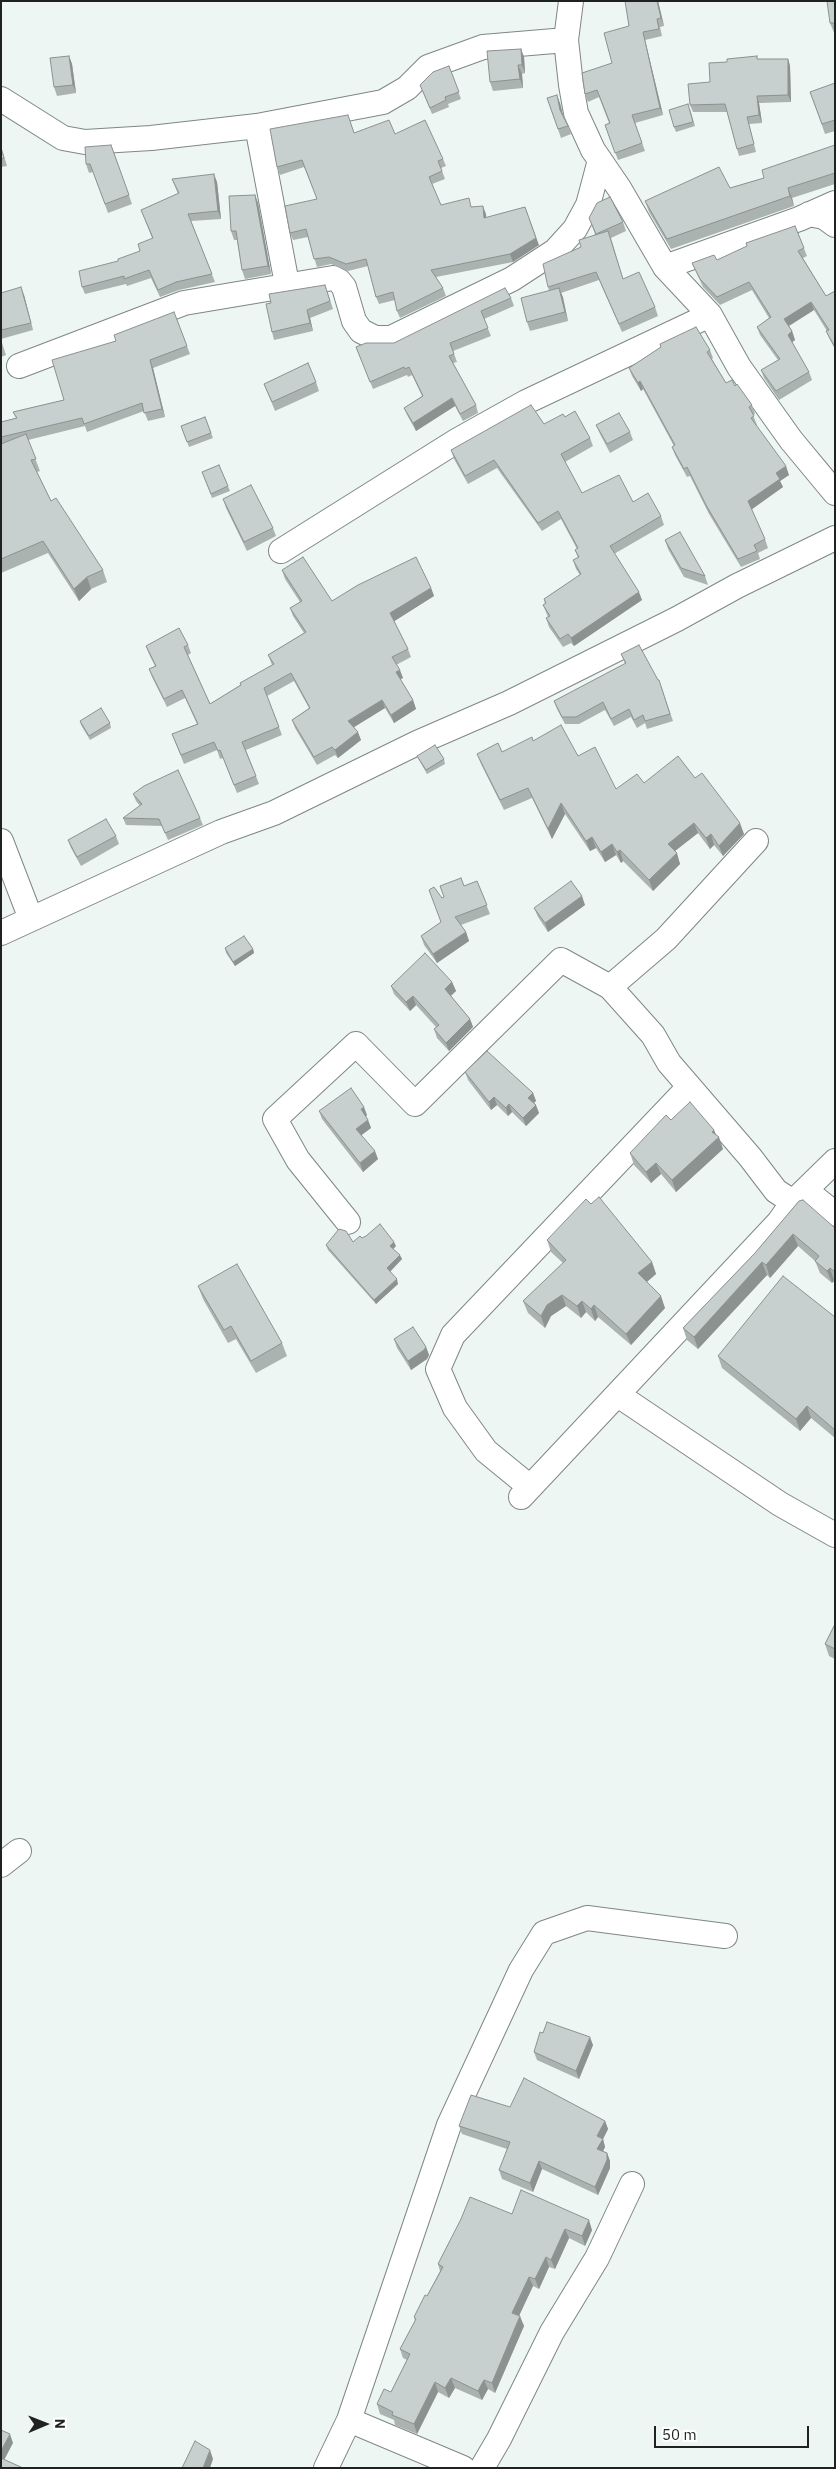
<!DOCTYPE html>
<html>
<head>
<meta charset="utf-8">
<style>
  body { margin:0 }
  #map { position:relative; width:836px; height:2469px; overflow:hidden; background:#edf6f3; font-family:"IBM Plex Sans",sans-serif }
  canvas { display:block }
  .frame { position:absolute; inset:0; border:2px solid #1f2221; pointer-events:none }
  .north { position:absolute; left:20px; top:2399px; width:50px; height:50px; -webkit-text-stroke:4px #fff; paint-order:stroke; rotate:89deg; font-size:14px; font-weight:700; line-height:20px; text-align:center; color:#1f2221 }
  .north::after { content:''; display:block; margin:auto; width:18px; height:22px; background:#1f2221; clip-path:polygon(50% 0,100% 100%,50% 72%,0 100%) }
  .scale { position:absolute; left:654px; top:2426px; width:155px; height:22px; box-sizing:border-box; border:2px solid #1f2221; border-top:0; padding-left:6px; font-size:15px; line-height:18px; white-space:nowrap; color:#1f2221; -webkit-text-stroke:4px #fff; paint-order:stroke }
</style>
</head>
<body>
<div id="map">
<canvas width="836" height="2469"></canvas>
<div class="frame"></div>
<div class="north">N</div>
<div class="scale">50 m</div>
</div>
<script>
const c = document.querySelector('canvas').getContext('2d');
c.lineJoin = 'round';
const shape = rows => new Path2D(rows.map(r => 'M' + r).join(''));
function trace(path, color, width, dash) { c.strokeStyle = color; c.lineWidth = width; c.lineCap = dash ? 'butt' : 'round'; c.setLineDash(dash || []); c.stroke(path); }
function paint(path, color) { c.fillStyle = color; c.fill(path, 'evenodd'); }
const minor = shape([
  [571,1,566,40,571,85,576,113,593,150,619,188,665,267,710,315,739,367,791,440,835,493],
  [1,99,63,138,85,142,151,138,257,126,383,102,407,88,428,67,483,47,566,40],
  [257,126,287,284],
  [809,214,824,217,835,225],
  [665,267,799,219,835,203],
  [19,366,184,303,333,278,339,281,344,287,354,321,361,331,375,338,391,338,512,279,555,251,575,229,588,205,600,160],
  [281,551,458,440,526,402,710,315],
  [1,841,31,919],
  [1,933,221,832,274,813,417,743,509,703,677,619,737,586,835,538],
  [610,987,666,939,756,841],
  [348,1222,298,1160,275,1119,356,1044,415,1104,561,960,610,987,653,1035,669,1063,750,1157,776,1191,793,1202,814,1197,835,1214],
  [618,1395,780,1504,835,1535],
  [530,1487,486,1451,455,1408,438,1369,453,1335,689,1087],
  [521,1497,779,1222,793,1202,835,1161],
  [1,1865,19,1851],
  [349,2420,463,2468],
  [326,2468,349,2420,449,2125,521,1970,544,1933,587,1918,725,1936],
  [482,2468,499,2439,552,2332,597,2258,632,2184]
]);
trace(minor, '#7f8785', 26);
trace(minor, '#fff', 24);
paint(shape([
  [625,1,658,1,664,26,660,27,662,36,645,40,663,115,635,123,645,151,618,160,605,125,609,123,599,97,588,102,585,94,612,63,629,26],
  [835,1,835,35,830,23],
  [521,49,524,57,525,73,522,74,523,88,493,91,490,82],
  [69,56,72,64,76,93,57,96,54,87],
  [758,59,788,59,790,66,791,102,759,103,762,123,749,124,756,152,739,156,727,112,693,112,690,105,727,62],
  [449,66,461,99,448,104,449,107,432,114,420,85],
  [835,83,835,131,825,134,810,92],
  [547,98,560,103,563,115,571,134,561,138],
  [690,109,695,126,676,132,674,127],
  [354,133,395,134,443,159,446,166,441,168,445,179,432,184,441,205,472,207,486,214,486,218,539,245,513,262,436,277,443,288,446,296,400,318,397,311,395,300,379,304,376,297,368,266,348,271,331,264,317,267,308,237,293,240,290,233,317,199,304,167,280,175,277,167],
  [111,145,132,204,108,213,93,172,89,173,86,164],
  [835,145,835,184,792,198,794,206,671,249,649,212,645,201,730,188,764,178],
  [1,146,7,166,1,167],
  [172,179,217,182,221,219,191,221,215,282,179,290,160,297,151,278,127,286,126,284,85,294,82,287,118,261,140,251,152,238,141,210,178,194],
  [255,195,258,203,271,274,245,279,242,270,237,240,234,240,231,231],
  [589,218,623,222,626,231,611,238,623,279,655,307,658,316,622,332,599,280,561,293,568,321,530,331,527,322,549,291,548,287,581,247,595,234],
  [795,226,807,256,803,258,826,296,835,291,835,349,830,340,826,331,827,331,814,310,789,326,792,331,795,340,792,342,809,372,812,380,779,400,764,378,761,370,778,360,760,335,757,327,769,318,752,290,720,305,703,287,692,263,717,260],
  [325,285,333,309,310,318,313,331,274,340,272,332,271,303],
  [1,293,24,295,33,330,1,339],
  [511,298,514,306,484,319,491,336,453,351,457,362,453,363,476,405,478,413,463,421,455,406,416,431,407,415,404,408,422,396,412,375,408,377,407,375,373,389,356,347,394,343],
  [174,312,190,354,153,368,165,417,148,421,144,411,87,432,85,426,28,440,40,471,37,472,51,501,103,570,107,582,91,589,79,601,48,553,1,573,1,422,16,418,13,412,64,400,116,341],
  [1,340,6,355,1,357],
  [660,344,710,350,713,358,712,359,726,383,735,386,752,405,755,414,753,415,757,425,756,425,789,475,780,481,783,487,751,509,765,539,768,548,758,553,760,559,741,567,709,514,690,476,687,477,675,455,672,447,674,446,643,389,641,391,632,376,629,368,661,347],
  [316,382,319,391,275,411,264,384],
  [205,417,213,438,189,447,181,426],
  [565,417,590,438,593,446,565,462,582,493,633,502,661,516,664,525,614,554,642,600,574,646,571,643,563,647,549,627,546,618,548,617,543,605,545,604,544,599,580,575,576,569,573,560,578,558,575,550,577,549,561,519,542,531,497,468,468,484,454,459,451,450,544,424],
  [596,425,630,432,633,440,610,453,600,434],
  [219,465,230,491,212,498,202,472],
  [223,499,273,528,276,536,247,551,226,508],
  [665,540,705,576,708,585,684,577,668,549],
  [282,570,332,601,431,588,434,596,394,621,408,649,411,657,396,665,403,678,400,679,413,700,416,709,394,723,385,708,354,727,361,740,338,758,335,755,317,765,295,728,292,720,309,708,294,681,267,696,282,735,246,750,259,784,237,793,223,758,220,759,217,750,184,764,172,734,197,724,185,698,167,707,152,677,149,669,155,666,149,654,146,646,188,645,191,653,188,655,210,704,272,665,268,655,304,633,293,616,290,608,300,602,285,579],
  [621,654,658,680,659,680,673,721,647,729,645,723,637,728,631,717,614,726,605,710,579,724,565,724,557,709,554,701,625,664],
  [80,721,110,723,111,728,90,740,81,725],
  [533,741,578,756,616,789,644,783,695,778,744,834,723,856,714,845,710,849,698,833,675,851,680,864,653,891,623,861,621,863,616,855,605,862,596,848,590,851,565,814,552,839,532,798,504,810,481,764,477,754,502,752],
  [417,756,444,759,445,764,427,774,419,760],
  [133,794,200,818,203,825,168,840,162,826,126,825,123,818,140,806,136,801],
  [116,836,119,844,81,866,71,848,68,840],
  [477,881,490,914,461,925,466,932,469,941,437,963,424,945,421,936,441,922,442,898,464,886],
  [585,905,548,932,538,917,534,908],
  [225,948,253,949,254,953,235,966,226,953],
  [452,982,456,991,451,996,470,1019,473,1027,449,1051,437,1038,434,1029,436,1027,416,1005,410,1011,394,994,391,986],
  [465,1072,533,1093,536,1101,534,1103,539,1113,526,1126,512,1112,508,1116,497,1105,491,1110,468,1080],
  [319,1111,367,1115,366,1116,368,1120,371,1128,361,1135,378,1159,363,1172,322,1119],
  [671,1120,714,1130,723,1149,676,1192,661,1174,651,1183,634,1165,630,1153],
  [799,1201,835,1228,835,1281,832,1283,820,1273,815,1261,798,1246,770,1278,767,1275,698,1349,687,1340,683,1328,755,1253],
  [547,1240,652,1262,656,1274,647,1282,665,1308,631,1345,598,1317,595,1321,586,1312,581,1318,566,1306,551,1316,545,1328,528,1313,523,1301,563,1263,551,1252],
  [353,1242,396,1246,393,1249,402,1259,390,1271,398,1284,376,1304,328,1250,326,1245],
  [198,1286,282,1343,287,1356,256,1373,236,1339,228,1343,203,1299],
  [835,1317,835,1438,811,1418,800,1431,722,1368,718,1356],
  [394,1339,426,1347,429,1355,427,1359,411,1370,397,1348],
  [835,1624,835,1659,829,1656,825,1644],
  [543,2033,593,2045,579,2079,537,2060,534,2052],
  [510,2107,605,2121,608,2129,603,2139,605,2147,603,2151,607,2153,610,2161,610,2168,598,2195,542,2169,533,2192,502,2179,499,2170,507,2149,462,2134,459,2126],
  [512,2214,592,2230,585,2246,569,2238,555,2269,549,2267,539,2289,533,2286,519,2316,524,2326,495,2393,488,2389,482,2400,455,2388,449,2398,438,2392,417,2434,395,2425,394,2420,380,2414,377,2404,391,2392,407,2360,403,2358,400,2349,415,2321,414,2317,427,2296,440,2271,438,2264]
]), '#abb3b1');
paint(shape([
  [657,1,658,1,664,26,661,18],
  [643,32,645,40,663,115,660,108],
  [521,49,524,57,525,73,522,65],
  [69,56,72,64,76,93,73,85],
  [788,59,790,66,791,102,788,95],
  [518,65,522,74,523,88,520,79],
  [557,95,560,103,564,119,560,110],
  [757,96,759,103,762,123,759,115],
  [214,174,217,182,221,219,218,211],
  [788,188,792,198,794,206,790,196],
  [255,195,258,203,271,274,268,266],
  [483,206,486,214,487,226,484,218],
  [525,207,539,245,513,262,510,254],
  [21,287,24,295,33,330,31,323],
  [559,288,563,297,568,321,565,312],
  [811,302,814,310,787,327,784,319],
  [307,310,310,318,313,331,310,323],
  [792,331,795,340,791,343,788,335],
  [150,360,153,368,165,417,162,409],
  [640,381,643,389,641,391,638,383],
  [452,398,455,406,416,431,413,423],
  [786,466,789,475,780,481,783,487,751,510,748,501,776,473],
  [87,577,91,589,79,601,74,589],
  [431,588,434,596,393,622,390,613],
  [639,592,642,600,574,646,571,638],
  [400,670,403,678,399,680,396,672],
  [382,700,385,708,351,729,348,721],
  [413,700,416,709,394,723,391,715],
  [358,732,361,740,338,758,335,750],
  [561,803,565,814,552,839,548,829],
  [694,823,698,833,671,854,668,844],
  [740,823,744,834,723,856,719,846],
  [711,834,714,845,710,849,706,838],
  [592,837,596,848,590,851,586,841],
  [612,844,616,855,605,862,601,852],
  [620,850,623,861,621,863,617,852],
  [677,853,680,864,653,891,649,880],
  [582,896,585,905,548,932,545,923],
  [466,932,469,941,437,963,433,954],
  [253,949,254,953,235,966,233,962],
  [452,982,456,991,448,998,445,989],
  [413,996,416,1005,410,1011,406,1002],
  [470,1019,473,1027,449,1051,446,1043],
  [533,1093,536,1101,531,1105,528,1098],
  [494,1097,497,1105,491,1110,489,1102],
  [509,1104,512,1112,508,1116,506,1108],
  [536,1105,539,1113,526,1126,523,1118],
  [364,1107,367,1115,364,1118,361,1109],
  [368,1120,371,1128,359,1137,356,1129],
  [714,1130,717,1138,719,1137,723,1149,676,1192,672,1180],
  [375,1151,378,1159,363,1172,360,1163],
  [656,1163,661,1174,651,1183,646,1172],
  [793,1234,798,1246,770,1278,766,1265],
  [394,1242,396,1246,392,1250,390,1246],
  [400,1255,402,1259,389,1273,387,1268],
  [652,1262,656,1274,643,1285,638,1273],
  [762,1262,767,1275,698,1349,694,1337],
  [830,1268,834,1280,832,1283,827,1271],
  [397,1279,398,1284,376,1304,374,1300],
  [562,1295,566,1306,551,1316,545,1328,541,1316,547,1305],
  [661,1296,665,1308,631,1345,626,1334],
  [582,1301,586,1312,581,1318,577,1306],
  [594,1305,598,1317,595,1321,591,1309],
  [426,1347,429,1355,427,1359,411,1370,408,1361],
  [807,1406,811,1418,800,1431,796,1419],
  [590,2037,593,2045,579,2079,576,2071],
  [605,2121,608,2129,603,2139,605,2147,600,2157,597,2149,597,2136],
  [607,2153,610,2161,610,2168,598,2195,595,2187],
  [539,2161,542,2169,533,2192,530,2183],
  [589,2220,592,2230,585,2246,582,2236],
  [565,2229,569,2238,555,2269,551,2260],
  [546,2257,549,2267,539,2289,535,2279],
  [529,2277,533,2286,516,2322,512,2313],
  [520,2316,524,2326,495,2393,492,2383],
  [451,2378,455,2388,449,2398,445,2388],
  [484,2380,488,2389,482,2400,478,2391],
  [435,2382,438,2392,417,2434,414,2424],
  [10,2434,13,2443,1,2466,1,2451],
  [210,2450,213,2459,210,2468,203,2468]
]), '#8b9290');
const building = shape([
  [625,1,657,1,661,18,657,19,659,29,643,32,660,108,632,115,642,143,615,153,605,125,610,123,597,90,585,94,582,73,612,63,604,33,629,26,625,1],
  [827,1,835,1,835,23,830,23,827,1],
  [521,49,522,65,518,65,520,79,490,82,487,51,521,49],
  [69,56,73,85,54,87,50,58,69,56],
  [757,56,757,59,788,59,788,95,757,96,759,115,747,117,754,144,737,149,725,104,690,105,688,84,710,82,709,63,727,62,727,59,757,56],
  [449,66,459,92,445,97,446,100,430,108,420,85,433,72,449,66],
  [835,83,835,120,822,124,810,92,835,83],
  [557,95,560,110,568,126,558,129,547,98,557,95],
  [688,104,693,122,674,127,669,110,688,104],
  [348,115,354,133,389,120,395,134,425,120,443,159,438,161,442,171,429,177,441,205,469,198,471,207,483,206,484,218,525,207,536,238,510,254,431,270,443,288,397,311,393,292,376,297,366,259,346,264,329,257,314,259,306,229,290,233,285,206,317,199,302,160,277,167,270,129,348,115],
  [111,145,129,195,105,204,90,164,86,164,85,147,111,145],
  [835,145,835,173,788,188,790,196,667,239,645,201,719,167,730,188,764,178,762,170,835,145],
  [1,148,4,158,1,159,1,148],
  [214,174,218,211,188,214,212,274,176,282,158,290,149,270,124,279,124,276,82,287,79,271,118,261,118,259,140,251,138,244,153,238,141,210,179,193,172,179,214,174],
  [255,195,268,266,242,270,236,231,231,231,229,196,255,195],
  [610,197,623,222,596,234,589,218,597,203,610,197],
  [795,226,804,248,798,251,826,296,835,291,835,347,826,331,829,330,811,302,784,319,792,331,788,335,809,372,776,391,761,370,780,359,757,327,771,317,749,282,717,297,700,279,692,263,714,255,717,260,747,246,746,243,795,226],
  [608,231,623,279,639,272,655,307,619,324,596,272,548,287,543,264,581,247,579,240,608,231],
  [325,285,330,301,307,310,310,323,272,332,266,304,271,303,269,294,325,285],
  [21,287,31,323,1,330,1,293,21,287],
  [505,288,511,298,481,311,488,328,450,343,454,354,449,356,476,405,460,414,452,398,413,423,404,408,423,396,409,367,405,369,404,367,370,382,356,347,366,343,394,343,505,288],
  [559,288,565,312,527,322,521,298,559,288],
  [174,312,187,346,150,360,162,409,144,413,142,403,84,424,82,418,1,437,1,422,17,418,13,412,64,400,52,360,116,341,114,335,174,312],
  [696,327,710,350,707,352,726,383,732,380,735,386,737,384,752,405,749,407,754,416,751,418,786,466,776,473,780,479,748,501,765,539,754,545,757,551,738,559,706,505,687,467,684,469,672,447,675,445,640,381,638,383,629,368,661,347,660,344,696,327],
  [308,363,316,382,272,402,264,384,308,363],
  [531,405,544,424,563,414,565,417,575,411,590,438,561,454,582,493,619,475,633,502,648,493,661,516,610,546,639,592,571,638,568,634,560,639,546,618,550,616,543,605,546,603,544,599,581,574,573,560,579,557,575,550,578,548,558,511,538,523,494,460,465,476,451,450,531,405],
  [619,413,630,432,607,444,596,425,619,413],
  [205,417,211,433,187,442,181,426,205,417],
  [26,434,36,459,31,460,51,501,56,498,103,570,87,577,74,589,43,541,1,559,1,444,26,434],
  [219,465,228,486,211,494,202,472,219,465],
  [251,485,273,528,244,542,223,499,251,485],
  [680,532,705,576,681,568,665,540,680,532],
  [303,557,332,601,358,585,416,557,431,588,390,613,408,649,392,657,400,670,396,672,413,700,391,715,382,700,348,721,358,732,335,750,332,747,314,757,292,720,310,708,291,673,264,688,279,727,242,742,256,776,234,785,220,750,218,751,214,742,181,755,172,734,198,724,182,690,164,699,149,669,156,666,146,646,179,628,188,645,184,647,210,704,241,685,240,683,274,664,268,655,306,632,290,608,302,601,282,570,303,557],
  [639,645,658,680,659,680,670,714,645,721,643,715,634,720,629,709,611,719,603,702,576,717,562,717,554,701,626,663,621,654,639,645],
  [101,708,110,723,89,736,80,721,101,708],
  [561,725,578,756,595,747,616,789,637,774,644,783,678,756,695,778,702,773,740,823,719,846,711,834,706,838,694,823,668,844,677,853,649,880,620,850,617,852,612,844,601,852,592,837,586,841,561,803,548,829,528,788,500,800,477,754,498,743,502,752,532,737,533,741,561,725],
  [435,745,444,759,426,770,417,756,435,745],
  [178,770,200,818,165,833,159,819,123,818,142,804,133,794,144,786,178,770],
  [106,819,116,836,77,857,68,840,106,819],
  [461,878,464,886,477,881,487,905,455,917,466,932,433,954,421,936,441,922,429,890,434,887,442,898,444,897,440,886,461,878],
  [571,881,582,896,545,923,534,908,571,881],
  [244,936,253,949,233,962,225,948,244,936],
  [425,953,452,982,445,989,470,1019,446,1043,434,1029,439,1025,413,996,406,1002,391,986,425,953],
  [487,1051,533,1093,528,1098,536,1105,523,1118,509,1104,506,1108,494,1097,489,1102,465,1072,487,1051],
  [351,1088,364,1107,361,1109,368,1120,356,1129,375,1151,360,1163,319,1111,351,1088],
  [690,1102,714,1130,712,1132,719,1137,672,1180,656,1163,646,1172,630,1153,666,1115,671,1120,690,1102],
  [599,1197,652,1262,638,1273,661,1296,626,1334,594,1305,591,1309,582,1301,577,1306,562,1295,547,1305,541,1316,523,1301,566,1260,547,1240,586,1199,591,1204,599,1197],
  [803,1200,835,1228,835,1272,830,1268,827,1271,815,1261,819,1256,793,1234,766,1265,762,1262,694,1337,683,1328,755,1253,799,1201,803,1200],
  [380,1224,394,1242,390,1246,400,1255,387,1268,397,1279,374,1300,326,1245,339,1229,346,1231,353,1242,360,1236,362,1238,366,1236,380,1224],
  [237,1264,282,1343,251,1361,231,1326,224,1330,198,1286,237,1264],
  [783,1276,835,1317,835,1430,807,1406,796,1419,718,1356,783,1276],
  [413,1327,426,1347,424,1350,408,1361,394,1339,413,1327],
  [835,1624,835,1649,825,1644,835,1624],
  [547,2022,590,2037,576,2071,534,2052,540,2032,543,2033,547,2022],
  [524,2078,605,2121,597,2136,603,2139,597,2149,607,2153,607,2160,595,2187,539,2161,530,2183,499,2170,510,2142,459,2126,471,2095,510,2107,524,2078],
  [521,2190,589,2220,582,2236,565,2229,551,2260,546,2257,535,2279,529,2277,512,2313,520,2316,492,2383,484,2380,478,2391,451,2378,445,2388,435,2382,414,2424,392,2415,393,2412,377,2404,384,2389,391,2392,410,2354,400,2349,416,2319,414,2317,425,2295,427,2296,443,2267,438,2264,461,2219,470,2197,512,2214,521,2190],
  [1,2430,10,2434,1,2451,1,2430],
  [195,2441,210,2450,203,2468,182,2468,195,2441],
  [1,2458,23,2468,1,2468,1,2458]
]);
paint(building, '#c7d0ce');
trace(building, '#8b9290', 1);
</script>
</body>
</html>
